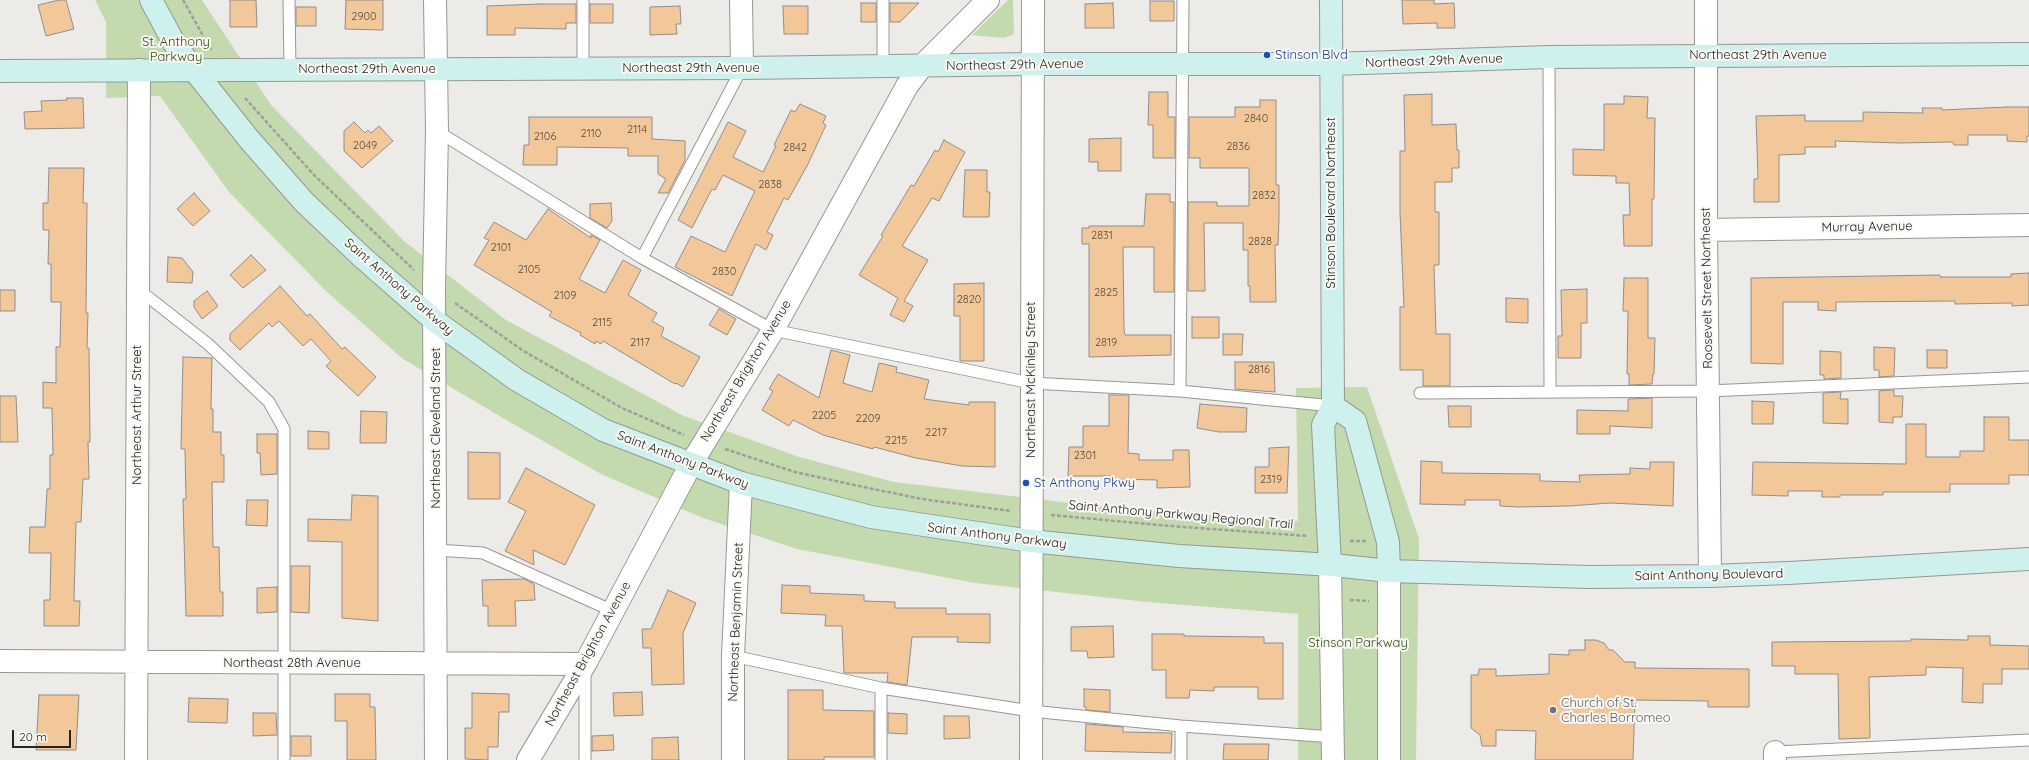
<!DOCTYPE html>
<html>
<head>
<meta charset="utf-8">
<style>
  body { margin:0 }
  #map { position:relative; width:2029px; height:760px; overflow:hidden; background:#edebe7; font-family:Quicksand,sans-serif }
  canvas { display:block }
  .scale { position:absolute; left:12px; top:730px; width:59px; height:18px; box-sizing:border-box; border:2px solid #242422; border-top:0; padding-left:5px; font-size:12px; line-height:14px; white-space:nowrap; color:#242422; -webkit-text-stroke:3px #faf8f4; paint-order:stroke }
</style>
</head>
<body>
<div id="map">
<canvas width="2029" height="760"></canvas>
<div class="scale">20 m</div>
</div>
<script>
const c = document.querySelector('canvas').getContext('2d');
c.lineJoin = 'round';
function paint(path, color) { c.fillStyle = color; c.fill(path, 'evenodd'); }
const shape = rows => new Path2D(rows.map(r => 'M' + r).join(''));
function trace(path, color, width, dash) { c.strokeStyle = color; c.lineWidth = width; c.lineCap = dash ? 'butt' : 'round'; c.setLineDash(dash || []); c.stroke(path); }
function write(font, color, halo, rows, align = 'center') {
  c.font = font + ' Quicksand,sans-serif'; c.lineWidth = 4; c.setLineDash([]); c.textBaseline = 'middle'; c.strokeStyle = halo; c.fillStyle = color; for (const [text, x, y, turn = 0] of rows) {
    c.save(); c.translate(x, y); c.rotate((+turn || 0) * Math.PI / 180); c.textAlign = isNaN(turn) ? turn : align; if (halo) c.strokeText(text, 0, 0); c.fillText(text, 0, 0); c.restore();
  }
}
paint(shape([
  [95,0,202,0,271,105,404,241,506,320,684,416,799,457,894,482,1112,508,1298,521,1296,388,1367,387,1419,539,1416,760,1298,760,1298,614,1147,602,975,583,797,549,703,518,601,474,508,421,403,359,326,291,229,192,160,96,106,98,106,22],
  [1008,0,1013,0,1014,34,1004,38,972,35]
]), '#c3d9ae');
const building = shape([
  [59,0,66,0,74,29,46,36,38,5,59,0],
  [230,0,256,0,257,27,230,27,230,0],
  [346,0,383,0,383,30,345,29,346,0],
  [1402,0,1434,0,1434,4,1454,3,1455,28,1437,28,1437,23,1403,24,1402,0],
  [1150,1,1174,1,1174,21,1150,21,1150,1],
  [861,3,876,3,876,22,861,22,861,3],
  [890,3,919,3,900,22,890,22,890,3],
  [1113,3,1114,28,1085,28,1085,4,1113,3],
  [539,4,576,4,576,23,566,23,566,29,515,28,515,35,487,35,487,6,539,4],
  [590,4,613,4,613,23,590,23,590,4],
  [680,6,681,24,676,24,677,34,650,35,650,7,680,6],
  [783,6,808,6,808,34,784,34,783,6],
  [296,7,316,7,316,26,296,26,296,7],
  [1149,92,1168,92,1168,117,1175,117,1175,158,1153,158,1153,125,1148,125,1149,92],
  [1432,94,1432,125,1456,124,1457,150,1459,150,1459,168,1452,168,1452,182,1435,182,1435,212,1439,212,1439,265,1434,265,1436,334,1450,334,1450,386,1423,386,1423,370,1400,370,1400,307,1404,307,1400,212,1400,151,1405,151,1404,95,1432,94],
  [1624,96,1648,97,1647,118,1655,118,1654,199,1652,199,1652,246,1624,246,1623,215,1630,215,1629,183,1616,183,1616,176,1573,175,1573,149,1604,150,1604,104,1624,104,1624,96],
  [67,98,83,98,84,128,25,129,24,112,42,111,41,101,67,100,67,98],
  [1260,100,1276,100,1276,185,1279,185,1279,219,1278,245,1275,245,1276,302,1250,302,1250,286,1248,286,1248,250,1243,250,1243,223,1204,223,1205,291,1188,291,1188,202,1217,202,1217,206,1249,206,1249,168,1200,168,1200,158,1189,158,1189,117,1235,117,1235,107,1260,107,1260,100],
  [800,104,826,116,823,123,826,125,807,166,788,200,784,198,767,232,773,235,766,250,756,244,732,296,675,267,691,236,725,252,755,191,723,175,715,190,712,189,692,228,678,220,728,122,746,131,733,157,763,172,776,146,774,145,791,110,795,112,800,104],
  [2007,107,2029,107,2029,136,2027,136,2027,142,2007,141,2007,135,1968,135,1968,145,1954,145,1953,142,1899,143,1835,141,1836,147,1805,147,1805,154,1779,155,1779,202,1754,202,1754,179,1758,179,1756,116,1805,115,1805,121,1863,121,1863,112,1923,113,1922,108,1942,108,1942,110,2007,107],
  [529,117,652,117,652,139,685,141,685,160,668,193,658,193,666,179,658,174,658,156,628,156,628,148,557,147,557,165,523,165,524,145,529,145,529,117],
  [354,122,365,133,368,130,371,133,379,126,393,141,362,168,344,151,344,131,354,122],
  [1121,138,1121,171,1098,171,1098,162,1089,162,1089,139,1121,138],
  [944,140,965,152,939,201,932,198,902,246,928,260,904,301,913,306,904,322,890,315,898,298,859,275,883,236,881,235,911,185,914,186,935,150,938,152,944,140],
  [49,168,84,168,83,203,87,203,86,313,88,313,87,348,89,348,90,442,88,442,89,479,83,479,81,522,76,522,74,601,80,601,79,626,44,626,44,600,50,600,51,553,29,553,30,527,45,527,47,489,50,489,50,455,53,455,52,408,43,408,43,382,56,383,56,347,60,347,61,302,51,302,51,264,48,264,49,230,43,230,43,203,48,203,49,168],
  [965,170,987,170,987,192,990,192,989,217,963,217,965,170],
  [194,193,210,211,193,226,177,209,194,193],
  [1146,194,1170,194,1170,202,1174,202,1174,292,1154,292,1154,247,1123,247,1124,330,1125,335,1171,335,1171,355,1089,357,1089,244,1082,244,1082,228,1089,228,1089,226,1144,226,1146,194],
  [611,203,612,221,607,228,590,218,590,204,611,203],
  [548,209,591,238,591,235,600,240,579,279,605,293,623,260,641,270,628,295,657,313,652,321,664,328,661,336,700,357,683,387,676,383,675,384,603,341,601,344,596,341,595,344,580,335,581,333,549,316,552,312,474,265,489,240,484,238,494,222,526,240,548,209],
  [251,255,266,270,243,288,230,275,251,255],
  [168,257,182,258,193,272,192,283,167,282,168,257],
  [2029,273,2029,305,2012,306,2012,303,1955,304,1955,301,1836,302,1836,311,1818,310,1818,302,1783,302,1783,364,1751,363,1751,278,1940,275,1940,277,2011,277,2011,274,2029,273],
  [1624,278,1648,278,1648,338,1655,338,1654,374,1653,374,1652,384,1629,385,1629,374,1627,374,1628,311,1623,311,1624,278],
  [984,283,984,361,960,361,960,316,954,316,954,284,984,283],
  [280,286,307,316,310,314,342,349,345,347,376,377,358,396,326,366,331,361,311,339,303,346,279,321,272,327,269,323,240,350,230,340,230,334,280,286],
  [1587,289,1587,323,1581,323,1581,358,1558,358,1558,336,1562,336,1561,290,1587,289],
  [0,290,15,290,15,311,0,311,0,290],
  [207,291,218,306,202,319,194,307,194,301,207,291],
  [1506,298,1528,299,1528,323,1506,322,1506,298],
  [719,309,736,319,727,335,709,325,719,309],
  [1192,317,1219,317,1219,338,1192,338,1192,317],
  [1223,334,1243,334,1242,355,1223,355,1223,334],
  [1874,347,1895,348,1894,376,1879,377,1879,370,1874,370,1874,347],
  [831,350,850,355,843,383,872,392,879,363,897,367,896,372,929,380,924,399,969,405,969,402,995,402,995,467,962,466,916,458,874,447,873,449,823,435,793,420,789,426,762,410,773,391,769,389,778,374,819,398,831,350],
  [1927,350,1947,350,1947,368,1927,368,1927,350],
  [1820,351,1841,352,1841,378,1824,379,1824,375,1820,375,1820,351],
  [183,357,212,358,211,409,213,409,213,432,221,432,221,455,224,455,224,482,212,482,213,547,219,547,220,592,223,592,223,616,186,616,183,499,186,499,185,449,181,449,183,357],
  [1235,362,1274,362,1275,392,1235,389,1235,362],
  [1894,390,1894,396,1903,396,1902,417,1893,417,1893,423,1879,422,1879,391,1894,390],
  [1841,392,1840,399,1848,399,1848,424,1823,423,1823,393,1841,392],
  [1109,395,1129,395,1128,453,1139,454,1139,460,1173,460,1173,450,1189,450,1190,487,1157,488,1157,480,1113,479,1113,476,1068,476,1069,447,1083,447,1083,426,1109,426,1109,395],
  [0,396,16,396,18,442,0,442,0,396],
  [1652,398,1652,428,1610,426,1610,434,1577,434,1577,410,1628,411,1628,399,1652,398],
  [1752,401,1774,402,1773,424,1752,424,1752,401],
  [1200,404,1247,408,1246,432,1219,432,1197,428,1200,404],
  [1448,406,1471,406,1471,427,1449,427,1448,406],
  [361,411,387,412,386,443,360,443,361,411],
  [1984,417,2009,417,2009,440,2029,440,2029,475,2009,475,2009,484,1950,484,1950,492,1883,492,1883,495,1840,495,1840,497,1822,497,1822,491,1788,491,1788,496,1752,495,1753,462,1906,464,1906,424,1926,424,1926,457,1960,457,1960,451,1984,451,1984,417],
  [308,431,329,432,329,449,308,449,308,431],
  [257,434,277,434,277,474,261,475,260,453,257,453,257,434],
  [1289,447,1287,493,1255,493,1255,467,1269,467,1269,448,1289,447],
  [468,452,500,453,500,499,468,499,468,452],
  [1421,461,1442,462,1442,473,1540,474,1540,481,1580,482,1579,475,1630,474,1630,468,1650,469,1650,462,1674,462,1673,506,1610,503,1569,506,1519,507,1500,506,1500,500,1465,500,1465,505,1420,504,1421,461],
  [526,468,595,505,565,565,533,550,534,565,505,551,526,511,508,502,526,468],
  [352,495,378,496,378,621,342,618,342,542,308,541,308,519,351,520,352,495],
  [247,500,268,500,267,526,246,525,247,500],
  [291,566,310,566,309,613,291,612,291,566],
  [524,579,534,584,535,600,515,601,516,626,488,626,488,606,483,606,482,580,524,579],
  [782,585,810,586,810,593,864,595,864,601,895,602,895,608,946,608,946,614,990,614,990,643,957,642,958,637,912,637,907,685,887,682,888,673,844,673,842,626,825,626,826,615,781,613,782,585],
  [277,587,277,612,257,613,257,588,277,587],
  [668,590,696,603,683,633,684,684,652,685,651,648,643,648,642,629,651,629,668,590],
  [1113,626,1114,657,1088,658,1087,651,1071,651,1071,627,1113,626],
  [1152,634,1184,634,1184,636,1264,637,1264,643,1283,643,1283,699,1258,699,1258,687,1214,687,1214,691,1190,690,1189,698,1166,698,1166,670,1152,670,1152,634],
  [1968,636,1990,636,1990,645,2029,646,2029,669,2002,669,2002,684,1983,684,1983,703,1962,702,1963,668,1926,667,1926,675,1869,677,1870,738,1839,739,1838,674,1795,674,1795,666,1772,666,1772,642,1911,641,1911,639,1968,640,1968,636],
  [1585,640,1596,640,1604,643,1609,650,1613,650,1625,662,1635,662,1635,668,1749,669,1749,707,1708,707,1708,701,1635,700,1633,760,1535,760,1536,731,1496,730,1496,746,1482,746,1480,735,1471,728,1471,675,1478,675,1479,669,1496,669,1496,676,1549,674,1549,654,1569,655,1569,650,1585,650,1585,640],
  [1084,689,1110,690,1110,712,1086,710,1086,707,1084,707,1084,689],
  [788,690,823,690,823,710,874,711,874,757,824,757,824,760,788,760,788,690],
  [642,692,643,715,614,716,613,693,642,692],
  [472,693,509,694,509,712,499,712,498,747,488,747,488,760,465,759,465,728,472,728,472,693],
  [335,694,370,694,370,707,375,707,376,760,347,760,347,721,335,721,335,694],
  [39,695,79,695,76,750,36,750,39,695],
  [189,698,228,699,227,723,188,722,189,698],
  [253,713,276,713,277,735,253,736,253,713],
  [888,713,907,714,907,734,888,733,888,713],
  [944,716,969,716,970,738,944,739,944,716],
  [1086,724,1123,727,1123,732,1172,733,1171,753,1085,751,1086,724],
  [613,735,614,750,592,751,592,736,613,735],
  [291,736,311,736,311,756,291,756,291,736],
  [678,737,679,760,652,760,652,738,678,737],
  [1224,744,1269,744,1268,760,1223,760,1224,744]
]);
paint(building, '#f2c799');
trace(building, '#918e8b', 1);
const lane = shape([
  [289,0,290,70],
  [583,0,583,68],
  [883,0,883,67],
  [1549,57,1550,391],
  [437,131,642,258,773,330,1031,383,1180,391,1333,406],
  [642,258,742,68],
  [138,289,208,344,269,402,284,429,284,760],
  [1180,391,1183,0],
  [1420,393,1708,391,2029,377],
  [436,550,483,553,613,611],
  [733,656,881,688,1031,711,1181,726,1333,737],
  [881,688,881,760],
  [1775,752,2029,740],
  [585,760,585,671],
  [1181,760,1181,726]
]);
const street = shape([
  [435,0,437,131,434,287,436,760],
  [741,0,742,68],
  [1706,0,1706,230,1710,576],
  [1706,230,2029,225],
  [1330,565,1333,760],
  [1389,571,1389,760],
  [0,661,585,664],
  [1775,752,1775,760],
  [136,760,139,70],
  [528,760,585,664,691,464,773,330,907,86,922,66,988,0],
  [733,760,733,656,741,483],
  [1031,760,1033,0]
]);
const secondary = shape([
  [151,0,174,43,194,70,248,138,304,202,362,257,435,321,517,380,603,430,741,483,871,517,1031,541,1179,556,1333,565,1389,571,1588,577,1710,576,1789,573,2029,559],
  [0,71,742,68,1033,64,1331,64,1549,57,2029,54],
  [1333,406,1355,421,1388,542,1389,571],
  [1330,565,1323,425,1333,406,1331,0]
]);
trace(lane, '#989793', 13);
trace(street, '#989793', 24);
trace(secondary, '#989793', 24);
trace(shape([
  [183,0,211,50],
  [245,98,314,175,414,270],
  [455,303,522,350,622,408,684,435],
  [725,449,795,472,854,485,922,499,1011,511],
  [1051,515,1170,526,1308,536],
  [1350,541,1367,541],
  [1350,600,1369,601]
]), '#a09e9b', 2.5, [4, 2]);
trace(lane, '#fff', 11);
trace(street, '#fff', 22);
trace(secondary, '#cef1ed', 22);
for (const [x, y, r, color] of [
  [1267,55,4,"#1a4fb4"],
  [1026,483,4,"#1a4fb4"],
  [1553,710,4,"#6b7280"]
]) { const dot = new Path2D(); dot.arc(x, y, r, 0, 2 * Math.PI); c.fillStyle = color; c.fill(dot); trace(dot, '#faf8f4', 1.5); }
write('11px', '#584d40', null, [
  ["2900",364,17],
  ["2840",1256,119],
  ["2114",637,130],
  ["2110",591,134],
  ["2106",545,137],
  ["2049",365,146],
  ["2836",1238,147],
  ["2842",795,148],
  ["2838",770,185],
  ["2832",1264,196],
  ["2831",1102,236],
  ["2828",1260,242],
  ["2101",501,248],
  ["2105",529,270],
  ["2830",724,272],
  ["2825",1106,293],
  ["2109",565,296],
  ["2820",969,300],
  ["2115",602,323],
  ["2117",640,343],
  ["2819",1106,343],
  ["2816",1259,370],
  ["2205",824,416],
  ["2209",868,419],
  ["2217",936,433],
  ["2215",896,441],
  ["2301",1085,456],
  ["2319",1271,480]
]);
write('13px', '#344d16', '#faf8f4', [
  ["St. Anthony",176,42],
  ["Parkway",176,57],
  ["Stinson Parkway",1358,643]
]);
write('13px', '#164399', '#faf8f4', [
  ["Stinson Blvd",1275,55],
  ["St Anthony Pkwy",1034,483]
], 'left');
write('13px', '#242422', '#faf8f4', [
  ["Northeast 29th Avenue",1758,55],
  ["Northeast 29th Avenue",1434,61,-2],
  ["Northeast 29th Avenue",1015,65,-1],
  ["Northeast 29th Avenue",691,68],
  ["Northeast 29th Avenue",367,69],
  ["Stinson Boulevard Northeast",1331,203,-90],
  ["Murray Avenue",1867,227,-1],
  ["Saint Anthony Parkway",399,287,41],
  ["Roosevelt Street Northeast",1707,288,-91],
  ["Northeast Brighton Avenue",746,371,-59],
  ["Northeast McKinley Street",1031,380,-90],
  ["Northeast Arthur Street",137,415,-90],
  ["Northeast Cleveland Street",436,428,-90],
  ["Saint Anthony Parkway",683,460,21],
  ["Saint Anthony Parkway Regional Trail",1181,515,5],
  ["Saint Anthony Parkway",997,536,7],
  ["Saint Anthony Boulevard",1709,575,-1],
  ["Northeast Benjamin Street",736,622,-88],
  ["Northeast Brighton Avenue",588,654,-61],
  ["Northeast 28th Avenue",292,663]
]);
write('13px', '#5b616d', '#faf8f4', [
  ["Church of St.",1561,703],
  ["Charles Borromeo",1561,718]
], 'left');
</script>
</body>
</html>
